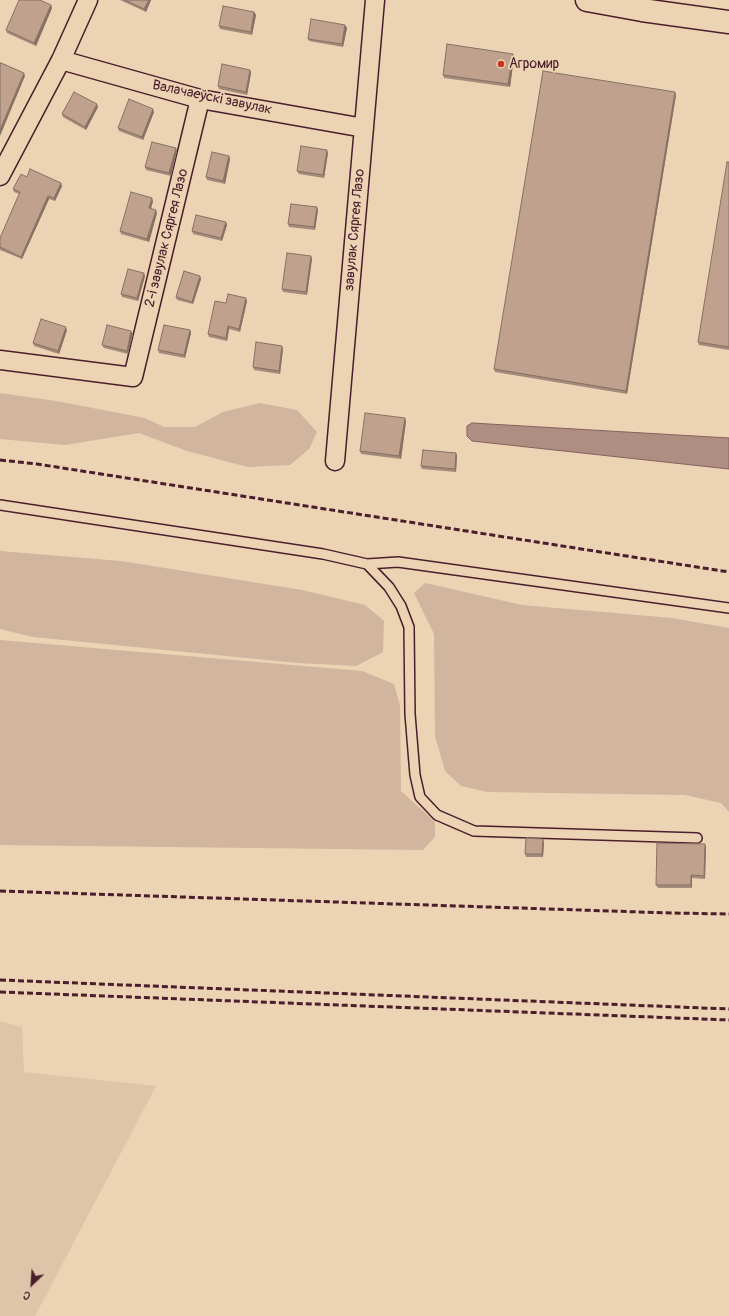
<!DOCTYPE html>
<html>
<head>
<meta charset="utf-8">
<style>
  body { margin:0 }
  #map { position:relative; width:729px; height:1316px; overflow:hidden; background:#ecd3b4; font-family:Pangolin,sans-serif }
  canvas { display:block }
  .north { position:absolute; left:12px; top:1264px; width:40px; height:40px; -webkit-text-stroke:3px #ecd3b4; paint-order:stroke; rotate:205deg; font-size:11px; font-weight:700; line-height:16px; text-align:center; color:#4a1f2b }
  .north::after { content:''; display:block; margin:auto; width:14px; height:18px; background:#4a1f2b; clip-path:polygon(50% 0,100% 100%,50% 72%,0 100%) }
</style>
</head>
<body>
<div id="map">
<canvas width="729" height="1316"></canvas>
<div class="north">С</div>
</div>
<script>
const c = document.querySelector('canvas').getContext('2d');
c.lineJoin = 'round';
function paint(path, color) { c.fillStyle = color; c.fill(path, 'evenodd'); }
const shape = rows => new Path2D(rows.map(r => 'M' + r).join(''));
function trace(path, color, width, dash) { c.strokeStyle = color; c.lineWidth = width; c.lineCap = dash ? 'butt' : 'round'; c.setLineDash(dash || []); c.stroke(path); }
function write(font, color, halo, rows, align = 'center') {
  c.font = font + ' Pangolin,sans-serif'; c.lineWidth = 3.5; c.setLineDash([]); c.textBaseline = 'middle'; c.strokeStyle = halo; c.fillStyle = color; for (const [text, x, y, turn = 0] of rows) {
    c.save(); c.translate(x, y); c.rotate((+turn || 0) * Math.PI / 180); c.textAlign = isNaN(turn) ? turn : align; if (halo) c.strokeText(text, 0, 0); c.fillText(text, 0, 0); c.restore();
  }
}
paint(shape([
  [0,1021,22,1027,24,1072,156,1086,35,1316,0,1316]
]), '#dec4a9');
paint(shape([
  [0,393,56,401,145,418,164,427,195,427,223,412,260,403,297,410,317,432,309,449,290,465,248,467,187,451,139,433,65,445,0,439],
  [0,551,121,561,302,590,365,605,384,621,383,652,356,666,298,663,33,637,0,629],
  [425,583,522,605,672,618,729,628,729,812,721,803,685,795,487,792,461,786,445,771,435,736,434,634,414,593],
  [0,640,362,671,394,684,400,705,401,791,435,822,435,837,423,850,0,845]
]), '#d1b59e');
const water = shape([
  [472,423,729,438,729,469,472,441,467,436,467,426,472,423]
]);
paint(water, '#ae8e80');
trace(water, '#86625e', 1);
const lane = shape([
  [0,505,323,554,367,564,389,587,401,606,409,627,410,714,415,775,420,797,437,815,474,831,697,838],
  [367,564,398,562,729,608]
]);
const street = shape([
  [61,60,200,99,364,128],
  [0,176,61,60,88,0],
  [0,360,133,377,200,99],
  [335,461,375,0]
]);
const primary = shape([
  [587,0,642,10,729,22]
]);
trace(lane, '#4a1f2b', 12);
trace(street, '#4a1f2b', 21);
trace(primary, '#4a1f2b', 25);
trace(lane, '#ecd3b4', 9);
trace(street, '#ecd3b4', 18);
trace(primary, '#ecd3b4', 22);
trace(shape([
  [0,460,37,464,729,572],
  [0,891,671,913,729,914],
  [0,980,729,1009],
  [0,992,729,1020]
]), '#4a1f2b', 3, [6, 3]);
paint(shape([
  [120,0,151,0,146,12],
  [51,5,52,8,36,46,7,33,6,30],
  [254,12,256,15,252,35,220,29,219,26],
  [345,25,347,28,343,47,309,41,308,39],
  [513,54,514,57,510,87,444,78,443,75],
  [250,70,251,73,247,95,219,89,218,86],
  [676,95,627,394,495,372,494,369],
  [98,107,86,130,63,117,62,114],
  [154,112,143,140,119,131,118,128],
  [177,151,171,176,146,170,145,167],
  [328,153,324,178,299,174,297,171],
  [229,156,230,159,225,184,207,180,206,177],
  [729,162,729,350,699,345,698,342],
  [27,177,62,186,55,201,49,199,22,259,0,250,0,238,19,194,14,192,13,189],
  [153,201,151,209,157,213,149,242,121,234,120,231],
  [318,210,315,230,289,227,288,224],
  [226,222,227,225,222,241,193,234,192,231],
  [312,259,307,295,283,292,282,289],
  [145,276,138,301,122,297,121,294],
  [200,276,201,279,193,304,177,300,176,297],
  [247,301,240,332,229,329,227,341,209,337,208,334,226,303],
  [67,330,59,354,34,346,33,343],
  [190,330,191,333,185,358,159,353,158,350],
  [133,334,128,354,104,348,102,345],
  [283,349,280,374,254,370,253,367],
  [406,421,401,459,361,454,360,451],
  [456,453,457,456,456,472,422,469,421,466],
  [544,842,543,857,526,857,525,854],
  [706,847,705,879,692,878,692,888,658,888,656,885]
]), '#a48a7a');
paint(shape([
  [149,0,151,0,146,12,144,9],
  [51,5,52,8,36,46,34,43],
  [254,12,256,15,252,35,251,32],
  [345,25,347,28,343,47,342,44],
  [513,54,514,57,510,87,508,84],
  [250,70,251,73,247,95,246,92],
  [24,73,25,76,0,136,0,130],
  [675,92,676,95,627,394,626,391],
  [97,104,98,107,86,130,85,127],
  [153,109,154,112,143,140,142,137],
  [176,148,177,151,171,176,169,173],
  [327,150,328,153,324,178,323,175],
  [229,156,230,159,225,184,223,181],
  [61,183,62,186,55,201,54,198],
  [48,196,49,199,22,259,21,257],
  [152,198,153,201,150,211,149,208],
  [317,207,318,210,315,230,314,227],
  [156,210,157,213,149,242,147,239],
  [226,222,227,225,222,241,221,238],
  [311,256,312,259,307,295,306,292],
  [144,273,145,276,138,301,137,298],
  [200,276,201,279,193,304,192,302],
  [246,298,247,301,240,332,239,329],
  [228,326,229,329,227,341,226,338],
  [66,327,67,330,59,354,58,351],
  [190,330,191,333,185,358,184,355],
  [131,331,133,334,128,354,127,351],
  [282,346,283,349,280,374,279,371],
  [405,418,406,421,401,459,399,456],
  [456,453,457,456,456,472,455,469],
  [543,839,544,842,543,857,542,854],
  [705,844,706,847,705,879,704,876],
  [691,875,692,878,692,888,691,885]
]), '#867163');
const building = shape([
  [19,0,40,0,51,5,34,43,6,30,19,0],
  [125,0,149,0,144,9,125,0],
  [223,6,254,12,251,32,219,26,223,6],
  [311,19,345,25,342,44,308,39,311,19],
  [447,44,513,54,508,84,443,75,447,44],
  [1,63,24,73,0,130,0,64,1,63],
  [222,64,250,70,246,92,218,86,222,64],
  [543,71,675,92,626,391,494,369,543,71],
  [74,92,97,104,85,127,62,114,74,92],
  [129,99,153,109,142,137,118,128,129,99],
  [152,142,176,148,169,173,145,167,152,142],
  [301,146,327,150,323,175,297,171,301,146],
  [212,152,229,156,223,181,206,177,212,152],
  [727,162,729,162,729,347,698,342,727,162],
  [30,169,61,183,54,198,48,196,21,257,0,247,0,238,20,192,13,189,21,174,27,177,30,169],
  [131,192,152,198,149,208,156,210,147,239,120,231,131,192],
  [291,204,317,207,314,227,288,224,291,204],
  [196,215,226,222,221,238,192,231,196,215],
  [287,253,311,256,306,292,282,289,287,253],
  [128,269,144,273,137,298,121,294,128,269],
  [184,271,200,276,192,302,176,297,184,271],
  [228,294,246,298,239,329,228,326,226,338,208,334,215,301,226,303,228,294],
  [41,319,66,327,58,351,33,343,41,319],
  [107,325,131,331,127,351,102,345,107,325],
  [164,325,190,330,184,355,158,350,164,325],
  [256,342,282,346,279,371,253,367,256,342],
  [365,413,405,418,399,456,360,451,365,413],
  [423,450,456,453,455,469,421,466,423,450],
  [526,838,543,839,542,854,525,854,526,838],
  [657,843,705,844,704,876,691,875,691,885,656,885,657,843]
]);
paint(building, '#bfa18e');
trace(building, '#867163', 1);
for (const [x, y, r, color] of [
  [501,64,4,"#c8321e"]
]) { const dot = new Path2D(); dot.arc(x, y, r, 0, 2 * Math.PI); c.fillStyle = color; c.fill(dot); trace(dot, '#ecd3b4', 1.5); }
write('14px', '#4a1f2b', '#ecd3b4', [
  ["Агромир",509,64]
], 'left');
write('14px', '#4a1f2b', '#ecd3b4', [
  ["Валачаеўскі завулак",212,98,12],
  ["завулак Сяргея Лазо",355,230,-85],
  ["2-і завулак Сяргея Лазо",167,238,-76]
]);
</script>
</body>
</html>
